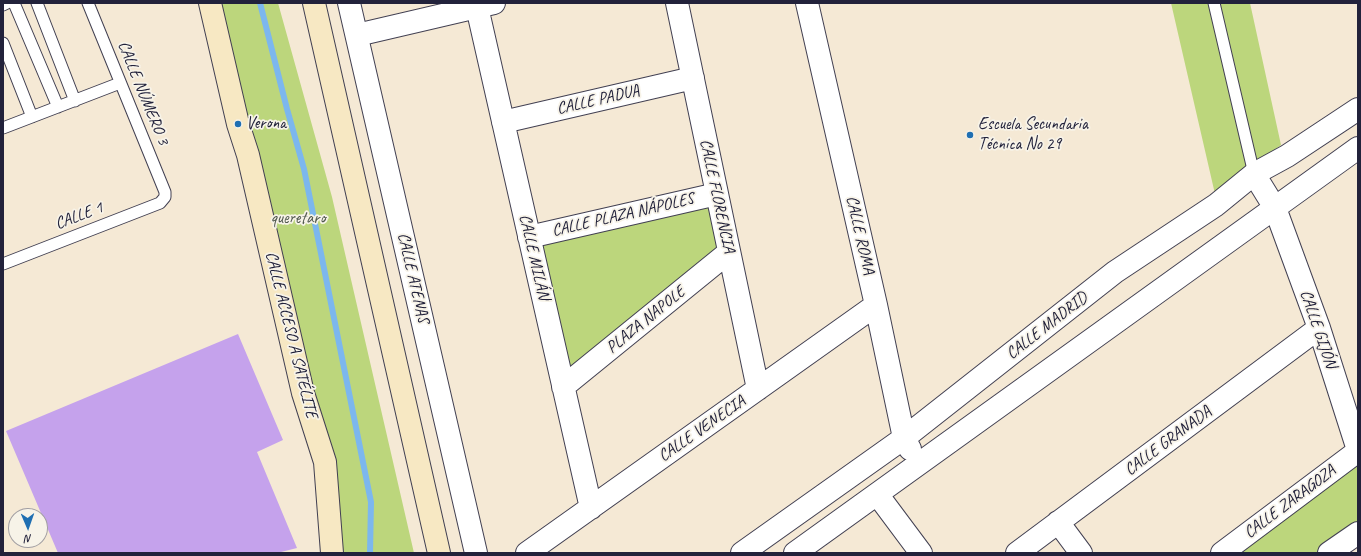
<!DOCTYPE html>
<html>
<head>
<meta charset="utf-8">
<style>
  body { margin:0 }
  #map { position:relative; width:1361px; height:556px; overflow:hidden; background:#f5e9d5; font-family:Caveat,sans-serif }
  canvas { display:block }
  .frame { position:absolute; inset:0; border:4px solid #22223b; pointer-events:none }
  .north { position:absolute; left:8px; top:508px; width:40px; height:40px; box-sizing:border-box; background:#f7f3e8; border:1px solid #a29fa3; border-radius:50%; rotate:178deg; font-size:11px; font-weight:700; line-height:16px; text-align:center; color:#22223b }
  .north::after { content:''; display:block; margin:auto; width:14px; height:18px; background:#1f6fb2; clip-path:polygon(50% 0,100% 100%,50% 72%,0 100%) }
</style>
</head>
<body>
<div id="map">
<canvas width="1361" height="556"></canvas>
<div class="frame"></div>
<div class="north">N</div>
</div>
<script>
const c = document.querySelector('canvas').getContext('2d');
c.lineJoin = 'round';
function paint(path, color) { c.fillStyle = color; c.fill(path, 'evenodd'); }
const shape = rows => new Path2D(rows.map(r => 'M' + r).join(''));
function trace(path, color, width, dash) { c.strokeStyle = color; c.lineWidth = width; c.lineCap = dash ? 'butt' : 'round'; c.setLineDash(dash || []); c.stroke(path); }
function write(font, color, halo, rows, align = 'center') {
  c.font = font + ' Caveat,sans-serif'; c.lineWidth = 3.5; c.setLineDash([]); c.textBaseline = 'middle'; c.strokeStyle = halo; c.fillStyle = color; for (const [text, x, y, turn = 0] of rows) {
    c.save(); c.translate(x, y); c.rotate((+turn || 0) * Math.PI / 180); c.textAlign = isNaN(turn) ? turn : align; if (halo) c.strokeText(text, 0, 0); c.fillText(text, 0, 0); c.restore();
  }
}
paint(shape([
  [210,3,278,3,332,197,414,553,326,553,330,524],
  [1171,3,1250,3,1281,145,1215,194],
  [717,194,729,252,563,387,529,237],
  [1358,456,1358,530,1325,553,1223,553]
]), '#bcd67c');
trace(shape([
  [260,3,287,109,304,169,371,502,370,553]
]), '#7cb7ee', 6);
paint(shape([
  [238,334,283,440,257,452,297,548,277,553,58,553,6,431]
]), '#c5a2ec');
const lane = shape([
  [14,3,58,107],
  [37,3,75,101],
  [1214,3,1254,174],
  [3,5,7,3],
  [3,43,32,117],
  [3,128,120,83],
  [3,264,160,203,165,197,165,192,88,3]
]);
const street = shape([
  [349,3,476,553],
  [677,3,758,389],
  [807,3,876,305,904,438,910,449],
  [477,7,591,508],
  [357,35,494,3],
  [503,122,693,78],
  [1254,174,1275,208,1319,328,1358,450],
  [529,237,717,194],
  [563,387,729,252],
  [877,494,921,553],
  [1058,522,1081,553],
  [527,553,876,305],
  [742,553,904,438,1115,272,1216,205,1254,174,1287,156,1358,109],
  [795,553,1358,148],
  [1017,553,1319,328],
  [1222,553,1358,451],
  [1329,553,1358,533]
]);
const secondary = shape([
  [210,3,238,124,248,155,303,393,325,462,332,553],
  [314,3,439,553]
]);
trace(lane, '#424052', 13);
trace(street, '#424052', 24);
trace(secondary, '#424052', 24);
trace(lane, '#fff', 11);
trace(street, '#fff', 22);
trace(secondary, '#f7e8c3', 22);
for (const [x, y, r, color] of [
  [238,124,4,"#1f6fb2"],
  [970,135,4,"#1f6fb2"]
]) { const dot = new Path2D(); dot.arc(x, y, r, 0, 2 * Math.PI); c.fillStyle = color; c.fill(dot); trace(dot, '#f7f3e8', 1.5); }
write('17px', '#22223b', '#f7f3e8', [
  ["CALLE NÚMERO 3",143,93,68],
  ["CALLE PADUA",598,100,-13],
  ["CALLE FLORENCIA",717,196,78],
  ["CALLE PLAZA NÁPOLES",623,215,-13],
  ["CALLE 1",79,216,-21],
  ["CALLE ROMA",860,235,77],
  ["CALLE MILÁN",534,257,77],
  ["CALLE ATENAS",413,278,77],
  ["PLAZA NAPOLE",646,320,-39],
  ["CALLE MADRID",1047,326,-38],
  ["CALLE GIJÓN",1318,329,71],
  ["CALLE ACCESO A SATÉLITE",291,335,76],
  ["CALLE VENECIA",702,429,-35],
  ["CALLE GRANADA",1168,441,-37],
  ["CALLE ZARAGOZA",1290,502,-37]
]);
write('17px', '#22223b', '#f7f3e8', [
  ["Verona",246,124],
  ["Escuela Secundaria",978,125],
  ["Técnica No 29",978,145]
], 'left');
write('17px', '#50584e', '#f7f3e8', [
  ["queretaro",298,219]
]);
</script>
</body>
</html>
